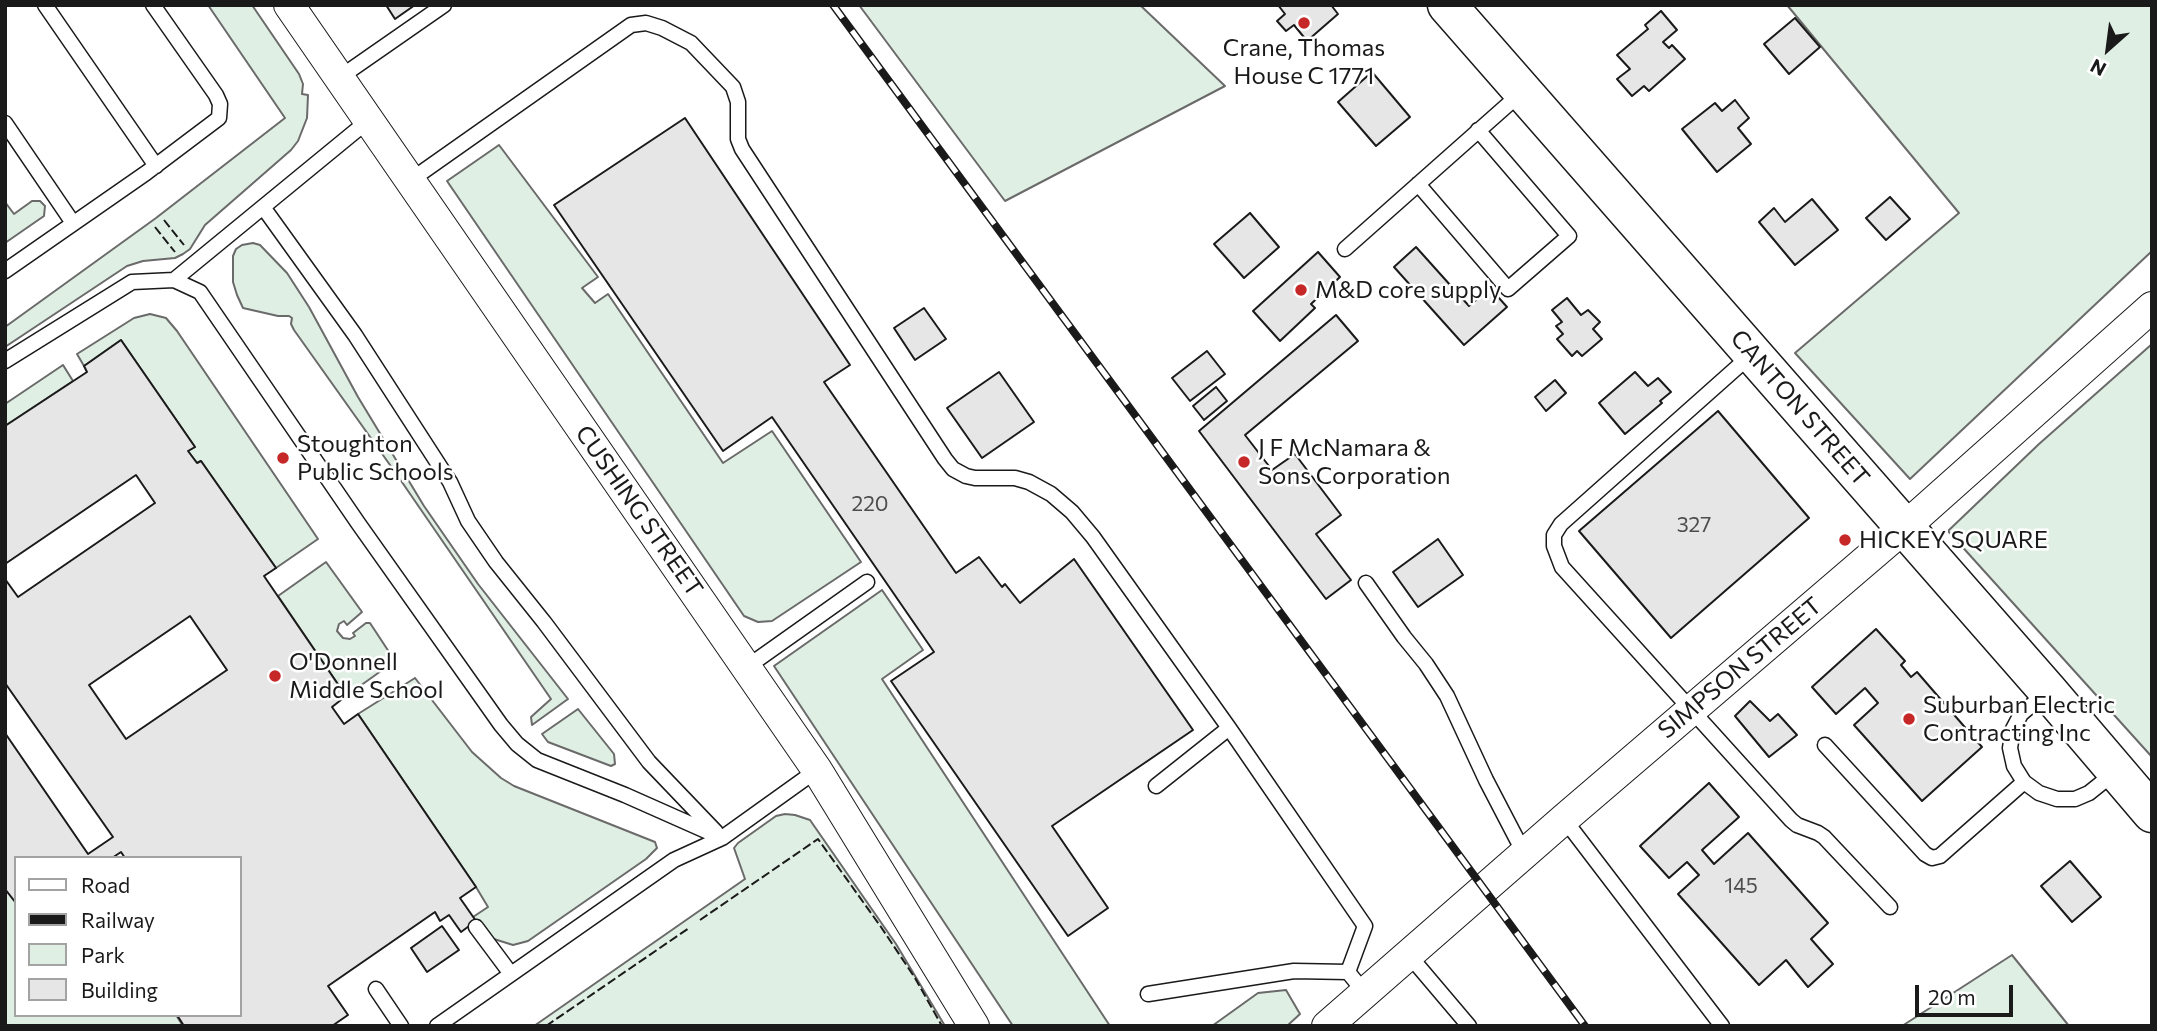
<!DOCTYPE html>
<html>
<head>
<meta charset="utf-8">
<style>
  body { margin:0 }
  #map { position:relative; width:2157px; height:1031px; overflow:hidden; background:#fff; font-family:Commissioner,sans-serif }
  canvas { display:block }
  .frame { position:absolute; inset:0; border:7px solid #1a1a1a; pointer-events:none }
  .legend { position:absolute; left:14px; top:856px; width:228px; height:161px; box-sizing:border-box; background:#fff; border:2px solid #a3a3a3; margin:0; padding:9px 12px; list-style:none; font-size:21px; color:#1a1a1a }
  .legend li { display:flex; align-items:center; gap:14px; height:35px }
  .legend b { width:35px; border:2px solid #a3a3a3 }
  .north { position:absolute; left:2073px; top:14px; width:70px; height:70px; -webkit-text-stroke:5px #fff; paint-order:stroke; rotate:208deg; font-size:19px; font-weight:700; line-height:28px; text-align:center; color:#1a1a1a }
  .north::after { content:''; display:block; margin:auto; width:24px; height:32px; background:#1a1a1a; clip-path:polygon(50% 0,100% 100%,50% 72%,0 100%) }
  .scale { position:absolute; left:1915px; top:985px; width:98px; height:32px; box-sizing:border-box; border:4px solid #1a1a1a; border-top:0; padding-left:9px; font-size:21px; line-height:24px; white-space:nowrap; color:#1a1a1a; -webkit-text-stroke:5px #fff; paint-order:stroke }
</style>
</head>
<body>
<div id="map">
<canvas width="2157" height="1031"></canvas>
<div class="frame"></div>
<ul class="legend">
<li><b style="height:9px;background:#fff"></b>Road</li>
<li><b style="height:9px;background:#1a1a1a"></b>Railway</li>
<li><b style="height:19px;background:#e0efe3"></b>Park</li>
<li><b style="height:19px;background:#e6e6e6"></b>Building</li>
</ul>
<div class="north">N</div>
<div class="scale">20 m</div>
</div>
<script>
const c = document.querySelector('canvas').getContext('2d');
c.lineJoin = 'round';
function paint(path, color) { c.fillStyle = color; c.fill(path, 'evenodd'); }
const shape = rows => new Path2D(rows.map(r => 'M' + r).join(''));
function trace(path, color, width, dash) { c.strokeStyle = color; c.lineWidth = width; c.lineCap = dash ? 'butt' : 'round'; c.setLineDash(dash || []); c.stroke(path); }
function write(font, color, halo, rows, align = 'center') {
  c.font = font + ' Commissioner,sans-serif'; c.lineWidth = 5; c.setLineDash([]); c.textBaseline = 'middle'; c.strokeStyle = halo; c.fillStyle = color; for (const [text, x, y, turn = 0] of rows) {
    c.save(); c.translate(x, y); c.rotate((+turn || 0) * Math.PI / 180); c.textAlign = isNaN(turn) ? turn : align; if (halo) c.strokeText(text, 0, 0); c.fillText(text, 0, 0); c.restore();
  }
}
const green = shape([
  [208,5,252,5,299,74,303,84,302,94,308,95,307,118,298,141,291,150,205,225,190,249,183,254,175,258,143,261,127,266,5,347,5,327,156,218,285,118,208,5],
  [859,5,1140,5,1225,86,1005,201,859,5],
  [1787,5,2152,5,2152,251,1910,479,1795,353,1959,213,1787,5],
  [499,145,598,277,582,288,595,303,608,294,723,463,772,431,861,562,772,621,758,622,744,616,447,181,499,145],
  [32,201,40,201,45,206,44,216,5,243,5,202,14,214,32,201],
  [253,243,260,245,287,273,309,307,358,397,424,506,478,584,568,699,532,725,531,717,551,699,395,472,294,330,291,324,292,318,289,316,278,316,243,308,237,295,233,282,233,256,236,249,242,245,253,243],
  [150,314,166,318,177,331,318,539,276,568,201,461,197,463,188,451,195,447,121,340,84,366,77,354,134,318,150,314],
  [2152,344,2152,757,1948,531,2039,444,2152,344],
  [63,365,73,381,5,426,5,404,63,365],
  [326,562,362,612,347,625,344,621,339,624,337,631,343,638,350,639,355,636,353,633,366,623,370,623,395,661,346,696,278,596,326,562],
  [882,590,923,650,882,679,1110,1026,1013,1026,774,666,882,590],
  [415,678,472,752,501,778,514,786,655,842,657,848,646,859,528,941,513,945,494,939,476,925,473,917,488,907,476,887,358,714,415,678],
  [578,709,614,754,615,764,611,766,548,742,542,734,578,709],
  [785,814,795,815,810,820,896,944,945,1026,534,1026,745,879,734,848,738,843,776,816,785,814],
  [5,889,16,903,16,1015,176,1015,183,1026,5,1026,5,889],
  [2012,955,2069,1026,1902,1026,2012,955],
  [1286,990,1300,1014,1287,1026,1212,1026,1258,993,1286,990]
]);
paint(green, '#e0efe3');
trace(green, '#6a6a6a', 2);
const building = shape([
  [386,5,415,5,395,19,386,5],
  [1278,5,1331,5,1338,14,1307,41,1294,25,1286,31,1277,21,1285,14,1278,5],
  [1661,11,1677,30,1663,42,1669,48,1672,45,1685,59,1649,91,1644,86,1632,96,1617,79,1630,69,1617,55,1648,29,1645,25,1661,11],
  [1795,18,1820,47,1789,74,1764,44,1795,18],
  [1372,72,1410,117,1376,146,1338,102,1372,72],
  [1735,100,1749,118,1738,128,1751,144,1717,172,1682,129,1715,103,1722,111,1735,100],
  [685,118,850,365,824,382,956,573,979,557,1002,587,1005,584,1020,603,1074,559,1193,730,1052,826,1108,908,1068,936,891,681,934,652,772,417,723,451,554,205,685,118],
  [1890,197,1910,219,1886,240,1866,218,1890,197],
  [1812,199,1838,230,1795,265,1759,222,1774,208,1785,222,1812,199],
  [1250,213,1279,247,1244,278,1214,244,1250,213],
  [1416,247,1469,306,1490,288,1507,307,1464,345,1394,267,1416,247],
  [1318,252,1340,277,1311,304,1315,308,1280,341,1253,311,1318,252],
  [1567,298,1581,315,1588,310,1600,322,1593,329,1602,339,1582,356,1577,351,1572,356,1557,339,1563,334,1556,326,1562,322,1552,310,1567,298],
  [924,308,946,339,915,360,894,328,924,308],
  [1336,315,1358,341,1245,435,1272,470,1295,454,1341,515,1316,534,1351,580,1326,599,1199,431,1336,315],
  [121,340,195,447,188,451,197,463,201,461,276,568,264,576,346,696,332,707,344,724,358,714,476,887,460,898,476,921,461,932,449,915,440,921,435,912,328,986,348,1015,332,1026,184,1026,177,1015,240,1015,240,858,125,858,121,852,112,858,16,858,16,903,5,889,5,733,88,854,113,837,5,683,5,579,18,597,155,503,136,475,5,564,5,426,87,372,84,366,121,340],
  [190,616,227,670,126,739,89,685,190,616],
  [1207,351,1225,374,1190,401,1172,378,1207,351],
  [999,372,1034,422,982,458,947,408,999,372],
  [1635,372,1648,386,1658,378,1671,392,1660,401,1662,403,1625,434,1599,403,1635,372],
  [1555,380,1566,393,1546,411,1535,397,1555,380],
  [1216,387,1227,401,1204,420,1193,406,1216,387],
  [1718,411,1809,518,1671,638,1579,531,1718,411],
  [1438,539,1463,575,1418,607,1393,572,1438,539],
  [1876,629,1905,661,1901,665,1911,677,1917,672,1982,747,1922,801,1854,725,1878,703,1865,688,1836,714,1812,687,1876,629],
  [1750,701,1770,721,1778,714,1797,735,1769,757,1735,716,1750,701],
  [1709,783,1739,817,1702,850,1714,864,1748,833,1828,923,1811,939,1833,964,1808,987,1786,960,1759,985,1678,894,1699,875,1687,862,1669,878,1640,846,1709,783],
  [2070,861,2101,897,2072,922,2041,886,2070,861],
  [442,926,459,950,427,972,411,948,442,926]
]);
paint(building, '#e6e6e6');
trace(building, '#1a1a1a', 2);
const lane = shape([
  [45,5,156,166],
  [339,78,444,5],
  [5,123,73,223],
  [411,180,631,25,646,23,662,28,691,43,733,87,738,102,738,139,742,149,945,459,953,469,966,476,975,478,1015,478,1029,482,1051,494,1072,512,1093,537,1229,728,1365,926,1348,972,1365,993],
  [1418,184,1508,289,1569,236,1478,130],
  [263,207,355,335,450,482,468,521,496,562,544,622,649,762,716,832],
  [1345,249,1521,93],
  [5,271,146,173,219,118,220,104,216,95,153,5],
  [174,280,369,120],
  [1751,355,1561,524,1554,535,1554,546,1562,567,1791,820,1797,825,1818,833,1824,837,1890,907],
  [5,361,132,282,174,280,200,292,358,523,501,725,517,744,537,760,625,795,722,838],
  [1366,583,1404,637,1426,664,1447,696,1486,780,1524,853],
  [747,667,867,582],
  [2047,692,2021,714,2013,729,2010,748,2014,766,2024,782,2039,793,2057,799,2075,799,2089,793,2114,773],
  [1825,745,1925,854,1932,858,1940,856,2024,782],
  [1156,786,1229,728],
  [1564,819,1722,1026],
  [476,927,511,974],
  [1408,954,1469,1026],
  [376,989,401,1026],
  [1148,994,1294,971,1348,972],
  [437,1026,674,860,722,838,817,770]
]);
const street = shape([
  [289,5,817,770,974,1026],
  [1327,1026,1564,819,1905,527,2152,307]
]);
const secondary = shape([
  [1447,5,2048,691,2152,813]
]);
trace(lane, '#1a1a1a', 17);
trace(street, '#1a1a1a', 32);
trace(secondary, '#1a1a1a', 41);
trace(lane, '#fff', 14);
trace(street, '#fff', 30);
trace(secondary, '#fff', 38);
const rail = shape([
  [833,5,1585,1026]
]);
trace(rail, '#1a1a1a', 8);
trace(rail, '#fff', 5, [16]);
trace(shape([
  [164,220,184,245],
  [155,227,175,252],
  [700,920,818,839,881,927,915,978,942,1026],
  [546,1026,689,928]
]), '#1a1a1a', 2, [9, 3.5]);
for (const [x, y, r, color] of [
  [1304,23,7,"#c62828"],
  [1301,290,7,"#c62828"],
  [283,458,7,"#c62828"],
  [1244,462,7,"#c62828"],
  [1845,540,7,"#c62828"],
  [275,676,7,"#c62828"],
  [1909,719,7,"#c62828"]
]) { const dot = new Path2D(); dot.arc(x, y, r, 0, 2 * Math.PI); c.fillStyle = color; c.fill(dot); trace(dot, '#fff', 2.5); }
write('21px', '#4d4d4d', null, [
  ["220",870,504],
  ["327",1694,525],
  ["145",1741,886]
]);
write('24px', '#1a1a1a', '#fff', [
  ["Crane, Thomas",1304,48,"center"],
  ["House C 1771",1304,76,"center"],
  ["M&D core supply",1315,290],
  ["Stoughton",297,444],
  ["Public Schools",297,472],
  ["J F McNamara &",1258,448],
  ["Sons Corporation",1258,476],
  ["HICKEY SQUARE",1859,540],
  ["O'Donnell",289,662],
  ["Middle School",289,690],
  ["Suburban Electric",1923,705],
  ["Contracting Inc",1923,733]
], 'left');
write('24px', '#1a1a1a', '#fff', [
  ["CANTON STREET",1800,408,49],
  ["CUSHING STREET",639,511,55],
  ["SIMPSON STREET",1740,668,-40]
]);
</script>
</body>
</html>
